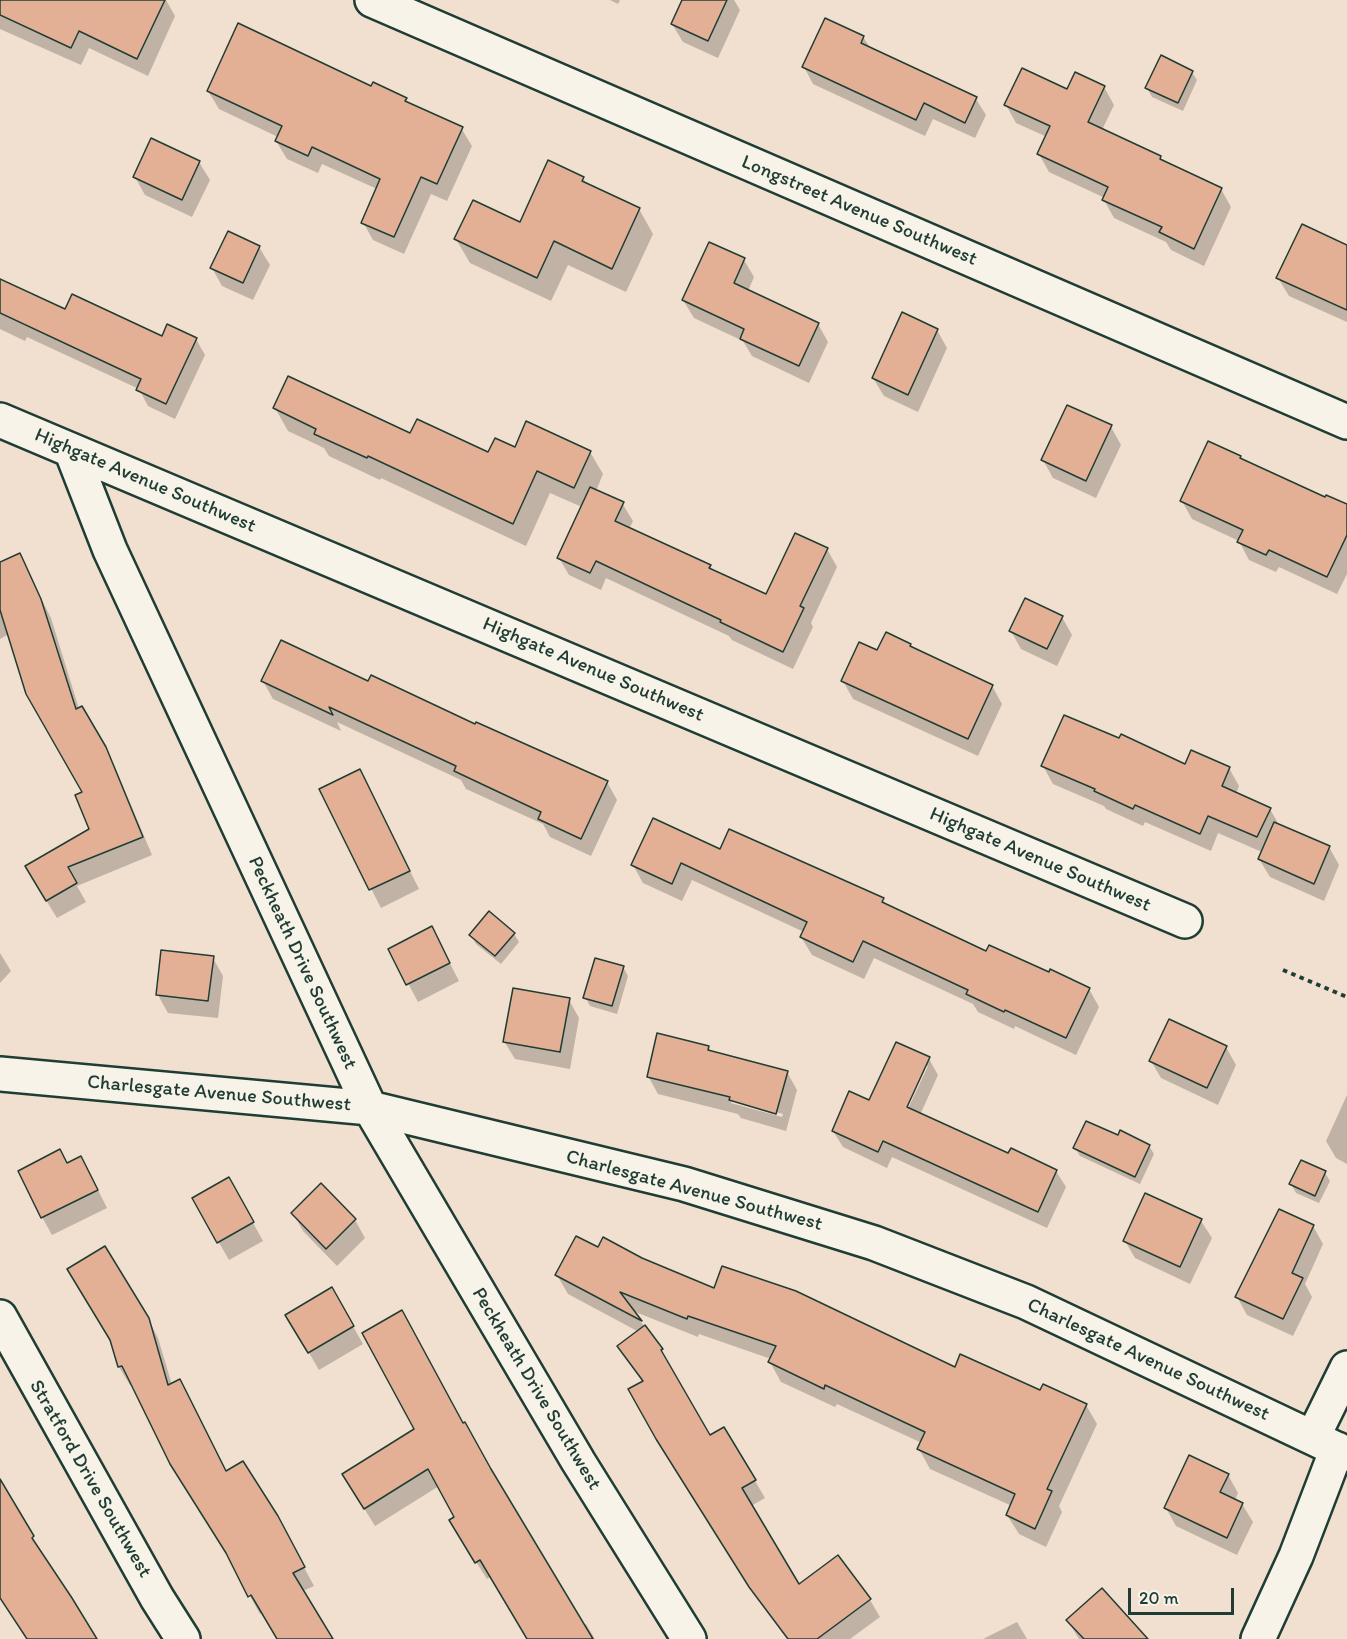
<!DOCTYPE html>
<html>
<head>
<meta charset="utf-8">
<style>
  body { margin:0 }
  #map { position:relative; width:1347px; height:1639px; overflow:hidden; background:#f1dfcf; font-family:Itim,sans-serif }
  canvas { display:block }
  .scale { position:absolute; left:1128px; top:1588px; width:106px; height:27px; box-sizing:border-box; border:3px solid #1f3d34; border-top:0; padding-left:8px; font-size:18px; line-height:21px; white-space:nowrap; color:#1f3d34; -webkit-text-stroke:4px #f7f3e8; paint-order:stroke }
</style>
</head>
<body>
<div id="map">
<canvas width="1347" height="1639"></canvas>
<div class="scale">20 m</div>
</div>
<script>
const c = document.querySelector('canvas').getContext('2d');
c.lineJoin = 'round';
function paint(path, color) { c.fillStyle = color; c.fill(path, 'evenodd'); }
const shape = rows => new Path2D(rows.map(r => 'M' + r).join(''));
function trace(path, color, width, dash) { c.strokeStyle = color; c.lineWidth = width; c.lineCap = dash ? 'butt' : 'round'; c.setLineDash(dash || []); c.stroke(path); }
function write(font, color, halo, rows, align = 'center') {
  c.font = font + ' Itim,sans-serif'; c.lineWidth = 6; c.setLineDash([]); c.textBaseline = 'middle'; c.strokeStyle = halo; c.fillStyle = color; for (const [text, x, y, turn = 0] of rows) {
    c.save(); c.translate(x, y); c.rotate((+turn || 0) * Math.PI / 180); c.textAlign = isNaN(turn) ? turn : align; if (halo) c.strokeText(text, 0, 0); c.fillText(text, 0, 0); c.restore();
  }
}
paint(shape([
  [0,0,166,0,175,16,148,76,89,48,81,65,0,29],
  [610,0,620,0,618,4],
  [683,0,734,0,740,10,718,58,683,42,672,24],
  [863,37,871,49,976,99,986,115,975,138,933,119,925,136,813,84,804,67],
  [1192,72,1197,80,1183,111,1152,97,1147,88],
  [1104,87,1114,105,1102,130,1160,157,1163,162,1221,189,1231,207,1204,266,1171,250,1166,242,1114,218,1104,200,1105,198,1049,172,1039,154,1047,137,1016,123,1006,105,1068,91],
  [372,88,405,99,408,104,461,128,472,146,447,201,431,194,404,254,373,240,363,222,377,189,322,164,318,173,287,159,276,141,278,137,219,109,208,91],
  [199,162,210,180,192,217,145,195,135,177],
  [583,178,587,185,639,209,653,234,626,292,568,265,551,301,470,263,456,239,520,224],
  [259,247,270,265,253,300,222,286,212,268],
  [1347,248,1347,322,1289,296,1278,278],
  [744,260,754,277,748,291,818,324,828,342,809,383,752,356,743,341,694,318,683,300],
  [0,280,66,311,162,338,196,339,205,355,175,419,148,406,139,389,27,337,25,341,0,329],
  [937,330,947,348,918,412,884,396,873,378],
  [275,408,411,435,489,454,515,449,590,452,603,474,596,491,622,503,633,521,629,529,710,566,712,571,767,596,827,549,837,567,811,623,813,627,793,669,732,640,729,636,606,578,601,590,569,575,559,558,582,507,550,493,526,546,381,478,380,480,329,456,324,448,288,431],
  [1111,427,1121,445,1096,498,1053,478,1043,460],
  [1240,457,1242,461,1325,499,1347,506,1347,574,1337,594,1279,567,1276,572,1249,560,1239,541,1192,519,1182,501],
  [19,555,51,618,79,709,81,708,115,767,152,855,77,886,86,902,57,918,34,881,90,830,84,793,9,634,0,639,0,564],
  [1062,617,1072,635,1057,666,1021,649,1011,631],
  [910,645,912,649,992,686,1002,704,978,756,853,699,843,681,878,652],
  [263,681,369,683,607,782,617,800,591,856,550,837,543,824,466,789,461,780,337,722,341,731,273,699],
  [1043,766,1186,766,1229,768,1239,786,1236,794,1270,809,1279,825,1329,847,1339,865,1324,901,1270,877,1259,859,1262,852,1218,833,1211,851,1145,822,1143,826,1106,809,1104,806,1053,784],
  [369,789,419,889,381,908,321,790],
  [721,851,882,899,887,906,987,953,1089,989,1099,1007,1076,1055,1015,1026,1014,1029,978,1012,973,1004,874,958,864,979,812,955,801,937,804,932,692,880,682,901,643,883,633,865],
  [514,934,519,942,501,964,476,944,471,935],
  [441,946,459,981,418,1002,390,949],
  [0,953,11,971,0,983],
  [213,958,223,976,218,1018,168,1013,158,995],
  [623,967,628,976,617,1014,590,1006,585,997],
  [569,1000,579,1018,570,1069,515,1059,504,1041],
  [708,1047,711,1052,787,1072,797,1090,786,1131,741,1118,738,1114,658,1094,648,1076],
  [731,1100,783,1114,782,1117,731,1103],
  [1226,1047,1236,1065,1218,1105,1161,1078,1151,1061],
  [929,1059,938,1075,920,1115,1009,1155,1056,1171,1066,1187,1047,1228,892,1157,887,1168,843,1147,833,1131],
  [924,1066,928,1066,905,1115,902,1113],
  [1347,1095,1347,1164,1336,1158,1326,1141],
  [1118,1137,1149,1146,1154,1154,1140,1184,1080,1156,1075,1148],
  [68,1165,91,1176,107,1208,52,1235,42,1217],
  [1325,1173,1330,1181,1319,1203,1296,1193,1291,1184],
  [229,1179,263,1241,229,1260,194,1199],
  [321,1186,355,1220,365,1238,337,1266,303,1231,293,1213],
  [1201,1221,1212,1238,1190,1284,1135,1258,1125,1241],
  [1313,1226,1323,1244,1305,1284,1312,1297,1293,1336,1247,1315,1237,1297],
  [598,1249,642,1259,715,1290,955,1369,1086,1405,1097,1424,1059,1506,1062,1512,1046,1547,1019,1534,1007,1515,1012,1506,930,1469,919,1449,922,1443,837,1404,835,1407,781,1382,770,1362,771,1359,699,1334,698,1337,633,1311,661,1350,710,1437,755,1481,765,1498,751,1506,799,1586,870,1600,880,1617,850,1639,787,1639,761,1604,715,1528,643,1383,619,1347,639,1332,568,1294,557,1275],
  [332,1289,363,1344,319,1370,287,1315],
  [148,1319,158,1338,172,1385,190,1399,227,1472,287,1536,314,1586,303,1591,331,1639,279,1639,263,1612,260,1614,250,1596,132,1384,130,1385,119,1367,112,1341],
  [463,1425,583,1625,586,1624,595,1639,528,1639,491,1577,487,1579,461,1538,456,1517,439,1486,375,1526,354,1492],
  [1228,1475,1238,1493,1235,1500,1242,1504,1253,1522,1237,1555,1176,1526,1166,1508],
  [1068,1621,1146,1639,1079,1639],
  [1017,1622,1027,1639,983,1639]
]), '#0003');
const building = shape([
  [0,0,165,0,137,59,79,31,71,48,0,15,0,0],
  [682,0,727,0,708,41,671,24,682,0],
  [825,18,864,36,861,43,977,97,965,123,924,103,916,120,802,67,825,18],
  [238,23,371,86,373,82,407,98,405,101,463,127,437,184,421,177,394,237,361,223,380,179,312,147,308,156,275,141,282,126,207,91,238,23],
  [1161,55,1193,71,1178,103,1145,88,1161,55],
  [1022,68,1067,89,1075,72,1105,86,1088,122,1161,156,1160,159,1222,188,1194,249,1159,232,1162,227,1102,200,1108,187,1037,154,1050,126,1004,105,1022,68],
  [151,138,200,161,182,200,133,177,151,138],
  [548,160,584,177,582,181,640,208,612,269,554,241,537,278,454,239,473,200,520,222,548,160],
  [1302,224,1347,245,1347,310,1276,278,1302,224],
  [228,231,260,246,243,283,210,268,228,231],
  [709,242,745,258,734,283,819,323,799,366,740,339,744,329,682,300,709,242],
  [0,279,65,309,72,294,162,336,167,324,197,338,166,404,136,390,141,379,0,313,0,279],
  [902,312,938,329,908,395,872,378,902,312],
  [288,376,410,433,417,419,488,452,495,438,515,447,526,421,591,451,574,488,537,471,513,524,368,456,367,458,314,434,316,429,273,408,288,376],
  [1067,405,1112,425,1086,481,1041,460,1067,405],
  [1208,441,1241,456,1240,458,1325,497,1326,495,1347,504,1347,535,1327,577,1269,550,1266,555,1237,542,1243,530,1180,501,1208,441],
  [590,487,624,502,615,521,711,565,709,568,766,594,795,533,828,548,800,606,804,608,783,652,720,622,721,620,596,561,590,573,557,558,590,487],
  [20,553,41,599,76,709,82,706,106,747,143,837,68,867,77,883,46,901,25,866,89,829,75,795,82,792,26,694,0,610,0,562,20,553],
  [1025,598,1063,616,1047,649,1009,631,1025,598],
  [886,632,911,644,910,646,993,685,968,739,841,681,859,642,877,650,886,632],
  [281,640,368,681,371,675,475,724,476,722,608,781,581,839,538,819,541,812,454,771,456,766,329,707,333,715,261,681,281,640],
  [1064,715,1119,738,1121,734,1185,764,1191,750,1230,767,1222,786,1271,808,1257,837,1208,816,1200,834,1135,805,1133,809,1094,791,1095,789,1041,766,1064,715],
  [360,769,410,871,369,890,319,789,360,769],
  [653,818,720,849,729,829,884,898,882,902,986,951,989,945,1049,972,1050,969,1090,988,1066,1038,1005,1010,1004,1012,966,994,968,990,863,941,853,962,800,937,807,922,681,863,672,884,631,865,653,818],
  [1274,822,1330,846,1314,884,1258,859,1274,822],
  [489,911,515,933,495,956,469,935,489,911],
  [432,926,450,963,406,985,388,949,432,926],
  [161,950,214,956,208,1001,156,995,161,950],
  [595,958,624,966,612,1006,583,998,595,958],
  [513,988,570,998,560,1052,503,1042,513,988],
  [1169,1019,1227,1046,1207,1088,1149,1061,1169,1019],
  [657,1033,709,1046,708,1050,788,1071,776,1114,729,1100,730,1097,647,1077,657,1033],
  [896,1042,930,1057,907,1107,1008,1153,1011,1148,1057,1170,1038,1212,883,1141,878,1152,832,1131,849,1091,869,1100,896,1042],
  [1086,1121,1118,1135,1120,1130,1150,1145,1135,1177,1073,1148,1086,1121],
  [60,1149,67,1163,81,1156,98,1190,41,1218,18,1171,60,1149],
  [1301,1160,1326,1171,1315,1196,1289,1184,1301,1160],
  [229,1177,254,1222,217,1243,192,1198,229,1177],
  [321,1183,356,1219,326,1249,291,1213,321,1183],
  [1145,1193,1202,1219,1180,1267,1123,1241,1145,1193],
  [1279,1209,1314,1225,1292,1273,1303,1278,1283,1319,1235,1297,1279,1209],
  [576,1236,598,1247,603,1237,642,1258,714,1288,722,1266,796,1291,955,1367,960,1354,1040,1390,1043,1384,1087,1404,1047,1489,1052,1491,1035,1529,1006,1515,1015,1494,917,1449,925,1432,825,1385,824,1389,768,1362,776,1346,688,1316,687,1319,620,1292,642,1321,555,1275,576,1236],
  [105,1246,149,1318,168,1385,180,1379,226,1471,243,1461,278,1516,305,1567,293,1573,333,1639,277,1639,251,1595,248,1597,226,1553,170,1464,122,1366,118,1367,110,1340,67,1269,105,1246],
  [332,1287,354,1326,308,1353,285,1315,332,1287],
  [402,1310,463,1423,465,1422,491,1469,593,1639,527,1639,480,1560,475,1563,449,1520,454,1517,428,1469,364,1509,342,1474,414,1429,362,1333,402,1310],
  [645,1325,663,1349,661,1350,710,1435,724,1427,756,1480,742,1488,799,1584,838,1555,871,1599,817,1639,788,1639,749,1587,656,1439,628,1389,643,1381,617,1346,645,1325],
  [1189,1455,1229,1474,1220,1492,1243,1503,1227,1538,1164,1508,1189,1455],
  [0,1479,34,1536,32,1538,72,1598,97,1639,27,1639,0,1598,0,1479],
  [1102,1588,1148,1639,1084,1639,1066,1620,1102,1588]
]);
paint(building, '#e3b096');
trace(building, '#1f3d34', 1.5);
const street = shape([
  [372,0,1347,422],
  [0,420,1185,921],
  [71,450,110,550,370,1108,578,1461,689,1639],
  [0,1074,370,1108,684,1184,874,1243,1026,1302,1347,1454],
  [0,1317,157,1598,183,1639],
  [1313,1437,1347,1368],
  [1258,1639,1296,1556,1337,1449]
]);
trace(street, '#1f3d34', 38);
trace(shape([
  [1283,970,1347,997]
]), '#1f3d34', 4, [4.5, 4.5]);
trace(street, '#f7f3e8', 33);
write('20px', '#1f3d34', '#f7f3e8', [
  ["Longstreet Avenue Southwest",859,211,23],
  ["Highgate Avenue Southwest",145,481,23],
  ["Highgate Avenue Southwest",593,670,23],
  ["Highgate Avenue Southwest",1040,860,23],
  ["Peckheath Drive Southwest",302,963,65],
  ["Charlesgate Avenue Southwest",219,1094,5],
  ["Charlesgate Avenue Southwest",694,1191,15],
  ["Charlesgate Avenue Southwest",1148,1360,25],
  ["Peckheath Drive Southwest",536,1389,59],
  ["Stratford Drive Southwest",90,1479,60]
]);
</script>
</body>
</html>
